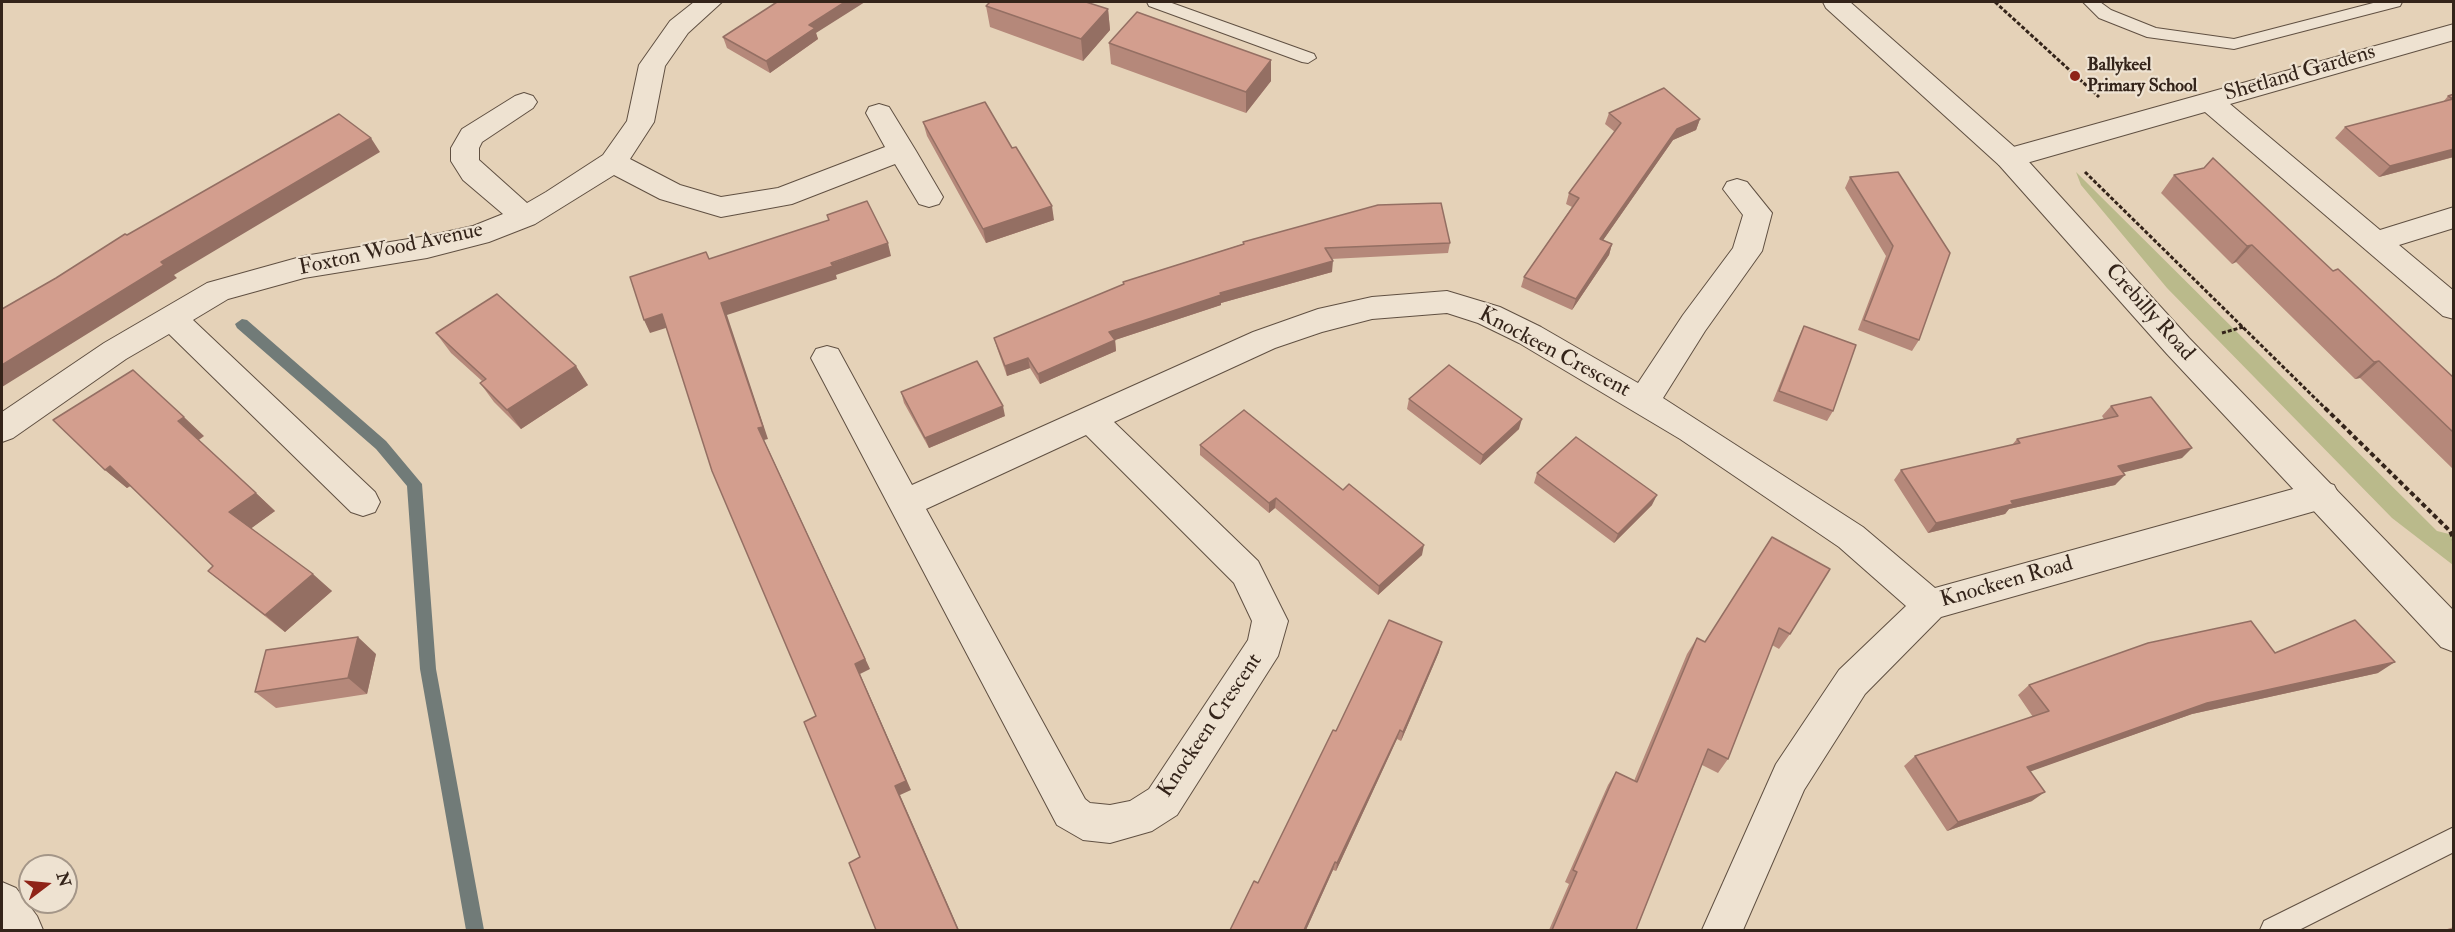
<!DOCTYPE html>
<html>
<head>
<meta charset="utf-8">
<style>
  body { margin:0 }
  #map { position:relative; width:2455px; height:932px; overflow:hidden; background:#e5d2b8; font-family:"IM FELL Double Pica",serif }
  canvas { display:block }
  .frame { position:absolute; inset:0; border:3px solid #34241a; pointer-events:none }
  .north { position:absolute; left:18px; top:854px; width:60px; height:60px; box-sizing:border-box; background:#eee2d1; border:2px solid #a49688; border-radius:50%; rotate:74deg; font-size:16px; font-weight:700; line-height:24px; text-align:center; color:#34241a }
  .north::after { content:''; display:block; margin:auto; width:21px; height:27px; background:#8f2418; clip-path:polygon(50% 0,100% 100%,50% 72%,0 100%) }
</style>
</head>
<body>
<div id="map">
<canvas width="2455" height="932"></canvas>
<div class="frame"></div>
<div class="north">N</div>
</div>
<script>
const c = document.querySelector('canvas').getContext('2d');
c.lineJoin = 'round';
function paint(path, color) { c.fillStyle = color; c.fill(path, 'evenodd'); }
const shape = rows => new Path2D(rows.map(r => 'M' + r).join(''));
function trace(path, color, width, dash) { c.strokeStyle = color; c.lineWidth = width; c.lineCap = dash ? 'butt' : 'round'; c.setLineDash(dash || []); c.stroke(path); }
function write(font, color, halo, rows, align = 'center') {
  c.font = font + ' "IM FELL Double Pica",serif'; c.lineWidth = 4.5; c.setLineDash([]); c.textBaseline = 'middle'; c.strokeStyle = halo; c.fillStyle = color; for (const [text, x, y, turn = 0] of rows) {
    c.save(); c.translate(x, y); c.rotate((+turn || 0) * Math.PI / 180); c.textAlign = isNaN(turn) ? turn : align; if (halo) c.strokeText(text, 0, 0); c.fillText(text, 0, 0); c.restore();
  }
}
paint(shape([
  [2076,172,2437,531,2453,535,2453,565,2392,518,2167,288,2081,185]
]), '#baba8b');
paint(shape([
  [242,319,247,320,386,441,422,484,436,669,484,930,466,930,420,669,407,486,376,449,237,328,235,324,242,319]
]), '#717b78');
const service = shape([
  [1147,2,1169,2,1314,54,1316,58,1308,63,1302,62,1149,6,1147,2],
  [2083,2,2100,2,2111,10,2156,28,2234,39,2377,2,2402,2,2400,6,2234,49,2147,37,2099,18,2083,2],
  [2454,827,2454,852,2299,930,2260,930,2264,921,2454,827]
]);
const minor = shape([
  [694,2,722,2,688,33,665,66,654,122,630,159,680,185,721,197,778,188,885,147,866,113,869,107,879,104,889,107,916,151,943,197,939,204,929,207,919,204,895,164,792,204,721,217,660,199,614,175,535,224,489,242,427,258,304,278,228,299,193,320,375,492,380,502,375,512,363,516,351,512,169,334,126,359,13,438,2,442,2,412,104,343,207,283,304,256,427,236,473,226,503,214,463,180,451,161,451,148,462,129,515,96,524,93,533,96,537,102,533,108,482,142,479,148,479,160,527,203,546,192,603,155,627,121,639,65,670,21,694,2],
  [2454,24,2454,40,2230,104,2380,230,2454,207,2454,228,2399,245,2454,291,2454,319,2443,316,2205,112,2009,168,1999,165,1995,158,1999,151,2454,24],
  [1737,179,1747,182,1772,213,1762,251,1705,331,1663,398,1863,527,1935,588,2322,481,2334,485,2339,495,2334,505,2322,509,1941,617,1865,694,1804,790,1743,930,1702,930,1776,764,1839,670,1906,606,1839,547,1680,439,1519,343,1478,323,1447,313,1372,319,1322,332,1275,348,1114,422,1258,561,1288,621,1278,656,1177,815,1152,831,1110,843,1083,840,1057,825,811,358,816,349,827,346,838,349,912,485,1253,332,1318,309,1372,297,1447,291,1500,307,1541,327,1638,383,1683,315,1733,248,1743,215,1723,189,1727,182,1737,179],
  [1086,435,1234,583,1252,621,1248,640,1149,789,1130,801,1110,805,1090,803,1085,799,926,509,1086,435],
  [2,882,16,888,37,916,43,930,2,930,2,882]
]);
const tertiary = shape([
  [1823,2,1850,2,2019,151,2189,338,2454,611,2454,652,2441,647,2167,354,1999,165,1826,8,1823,2]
]);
trace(service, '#605042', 2);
trace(minor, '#605042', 2);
trace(tertiary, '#605042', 2);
trace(shape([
  [1995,2,2099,97],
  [2085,172,2327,410],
  [2222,333,2243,327]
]), '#34241a', 3, [4, 2]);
trace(shape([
  [2325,408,2450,531,2454,540]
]), '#34241a', 4, [5, 3]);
paint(service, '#eee2d1');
paint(minor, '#eee2d1');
paint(tertiary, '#eee2d1');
paint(shape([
  [986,6,1108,9,1110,30,1083,61,990,27],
  [816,33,818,39,770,73,727,48,723,37],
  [1109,43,1271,81,1246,113,1111,64],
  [2454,94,2454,157,2379,177,2335,138,2345,127,2443,102,2448,96],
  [1609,113,1700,119,1696,130,1673,140,1603,240,1612,244,1609,255,1572,310,1521,287,1524,277,1572,207,1566,204,1569,193,1615,132,1605,124],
  [923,122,1054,220,986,243,927,136],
  [1898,172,1919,340,1912,351,1858,330,1886,256,1845,188,1850,177],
  [2174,175,2333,271,2454,378,2454,470,2360,378,2355,379,2236,262,2232,264,2161,193],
  [1243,242,1450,243,1448,253,1331,259,1332,272,1221,303,1221,305,1115,340,1116,351,1040,384,1030,368,1007,376,997,348,994,338,1123,285,1123,282,1243,244],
  [1804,326,1833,411,1827,421,1773,401,1799,336],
  [436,333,588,385,521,429,494,402,480,383,482,381,451,353],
  [901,392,1005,416,929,448,904,403],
  [1409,399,1519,429,1480,465,1407,409],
  [2111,406,2182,458,2123,472,2115,485,2009,509,2005,514,1928,533,1894,480,1901,470,2012,445,2017,439,2104,419,2102,416],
  [204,436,199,440,275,511,251,528,332,591,285,632,229,588,208,571,213,566,131,486,127,488,105,470],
  [1200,445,1422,555,1378,595,1275,508,1269,513,1200,455],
  [1537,473,1652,505,1614,543,1534,483],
  [1772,537,1790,634,1779,649,1772,645,1728,759,1718,773,1702,765,1636,930,1549,930,1569,884,1565,882,1608,785,1616,772,1634,781,1687,654,1697,638,1705,642],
  [1439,652,1401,741,1397,739,1336,871,1333,870,1306,930,1230,930,1258,883],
  [2275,653,2378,673,2192,714,2030,771,2032,801,1947,831,1904,766,1915,756,2033,717,2018,695,2029,685],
  [376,654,367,694,276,708,255,692],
  [2454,927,2454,930,2444,930]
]), '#b5887a');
paint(shape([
  [845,2,865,2,816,33,818,39,770,73,766,61,809,25],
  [1108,9,1110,30,1083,61,1081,39],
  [1271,60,1271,81,1246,113,1246,92],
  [1700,119,1696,130,1673,140,1597,249,1600,239,1677,129],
  [371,138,380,152,174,275,177,278,2,387,2,365,161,262],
  [2454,147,2453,157,2379,177,2390,166],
  [1052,206,1054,220,986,243,983,229],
  [888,243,891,256,836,275,837,279,727,315,768,439,764,440,870,669,860,674,911,790,900,795,959,930,957,930,895,786,855,664,758,428,721,303],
  [1612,244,1609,255,1572,310,1576,299],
  [2252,245,2236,262,2232,264,2247,246],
  [1333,261,1332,272,1221,303,1221,305,1115,340,1116,351,1040,384,1038,374,1109,332,1220,293],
  [662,314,669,327,650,333,644,320],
  [1028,358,1030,368,1007,376,1005,366],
  [2379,361,2360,378,2355,379,2374,362],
  [576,366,588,385,521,429,507,410],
  [1003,406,1005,416,929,448,925,438],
  [184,417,204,436,198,440,178,421],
  [1522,419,1519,429,1480,465,1483,455],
  [2192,448,2182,458,2109,476,2118,466],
  [110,466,132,484,127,488,105,470],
  [2125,475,2115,485,2009,509,2005,514,1928,533,1936,523,2011,501],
  [256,493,275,511,249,530,229,512],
  [1657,495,1652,505,1614,543,1618,534],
  [1276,498,1275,508,1269,513,1269,503],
  [1424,545,1422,555,1378,595,1379,586],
  [313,574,332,591,285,632,265,615],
  [358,637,376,654,367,694,348,678],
  [1442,642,1439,652,1401,741,1403,732],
  [2395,662,2378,673,2192,714,2015,777,2027,767,2207,703],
  [1400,730,1397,739,1336,871,1337,863],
  [2045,792,2032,801,1947,831,1958,822],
  [1335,862,1333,870,1306,930,1304,930]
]), '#946f63');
const building = shape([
  [777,2,845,2,809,25,815,28,766,61,723,37,777,2],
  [990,2,1086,2,1108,9,1081,39,986,6,990,2],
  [1137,12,1271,60,1246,92,1109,43,1137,12],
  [1664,88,1700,119,1677,129,1600,239,1612,244,1576,299,1524,277,1579,198,1569,193,1621,123,1609,113,1664,88],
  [2454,94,2454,149,2390,166,2345,127,2453,99,2448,96,2454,94],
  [985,102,1012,148,1016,147,1052,206,983,229,923,122,985,102],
  [339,114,371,138,161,262,164,265,2,365,2,309,56,278,125,234,127,235,339,114],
  [2213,158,2333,271,2338,269,2454,378,2454,433,2379,361,2374,362,2252,245,2247,246,2174,175,2204,168,2213,158],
  [1898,172,1950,253,1919,340,1864,320,1893,246,1850,177,1898,172],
  [867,201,888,243,831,263,833,266,721,303,763,427,758,428,865,659,855,664,906,781,895,786,958,930,876,930,849,863,860,857,804,722,816,716,712,471,662,314,644,320,630,277,706,252,709,259,829,220,827,215,867,201],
  [1441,203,1450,243,1325,248,1333,261,1220,293,1221,295,1109,332,1115,340,1038,374,1028,358,1005,366,994,338,1124,284,1123,282,1244,244,1243,242,1378,205,1441,203],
  [497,294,576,366,507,410,480,383,486,379,436,333,497,294],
  [1804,326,1856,345,1833,411,1779,391,1804,326],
  [977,361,1003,406,925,438,901,392,977,361],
  [1449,365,1522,419,1483,455,1409,399,1449,365],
  [133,370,184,417,178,421,256,493,229,512,313,574,265,615,208,571,213,566,110,466,105,470,53,420,133,370],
  [2151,397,2192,448,2118,466,2125,475,2011,501,2013,504,1936,523,1901,470,2020,443,2017,439,2118,416,2111,406,2151,397],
  [1244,410,1343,490,1349,484,1424,545,1379,586,1276,498,1269,503,1200,445,1244,410],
  [1576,437,1657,495,1618,534,1537,473,1576,437],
  [1772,537,1830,569,1790,634,1779,628,1728,759,1708,749,1636,930,1552,930,1577,872,1573,870,1616,772,1637,782,1697,638,1705,642,1772,537],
  [1389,620,1442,642,1403,732,1400,730,1337,863,1335,862,1304,930,1230,930,1254,881,1258,883,1333,730,1336,731,1389,620],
  [2355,620,2395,662,2207,703,2027,767,2045,792,1958,822,1915,756,2049,711,2029,685,2148,643,2251,621,2275,653,2355,620],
  [358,637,348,678,255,692,266,650,358,637]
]);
paint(building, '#d39e8e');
trace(building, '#946f63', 1.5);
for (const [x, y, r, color] of [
  [2075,76,6,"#8f2418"]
]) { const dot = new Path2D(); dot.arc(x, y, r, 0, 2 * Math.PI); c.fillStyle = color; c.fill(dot); trace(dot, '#eee2d1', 2); }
write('bold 18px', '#34241a', '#eee2d1', [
  ["Ballykeel",2087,66],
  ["Primary School",2087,87]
], 'left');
write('22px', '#34241a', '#eee2d1', [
  ["Shetland Gardens",2300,74,-16],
  ["Foxton Wood Avenue",391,250,-12],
  ["Crebilly Road",2149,313,48],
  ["Knockeen Crescent",1554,353,28],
  ["Knockeen Road",2007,583,-16],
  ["Knockeen Crescent",1211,726,-56]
]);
</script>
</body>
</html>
